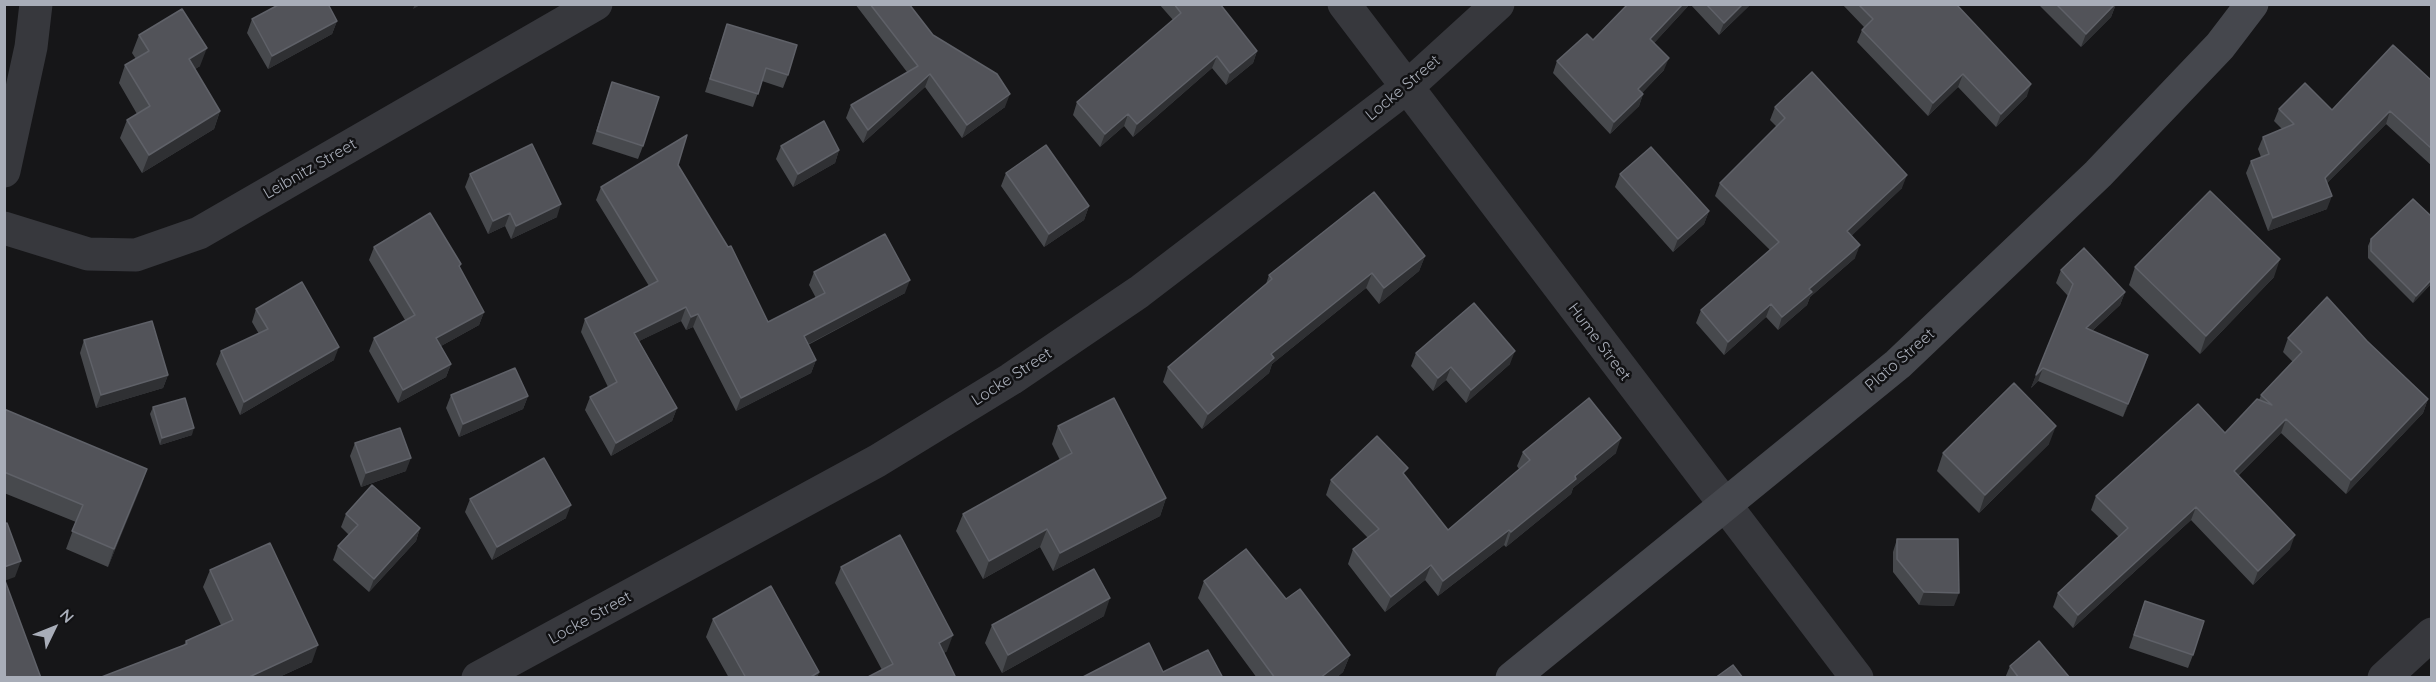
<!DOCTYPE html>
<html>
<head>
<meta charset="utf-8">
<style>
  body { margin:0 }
  #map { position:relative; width:2436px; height:682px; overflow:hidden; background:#161618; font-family:Quicksand,sans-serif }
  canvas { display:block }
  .frame { position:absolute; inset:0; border:6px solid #a8adb8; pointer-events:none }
  .north { position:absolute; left:24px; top:598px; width:60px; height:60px; -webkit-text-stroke:4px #111113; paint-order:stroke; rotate:47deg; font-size:16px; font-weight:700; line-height:24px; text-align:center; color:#a8adb8 }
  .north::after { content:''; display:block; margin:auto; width:21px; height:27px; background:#a8adb8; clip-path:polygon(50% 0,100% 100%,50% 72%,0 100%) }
</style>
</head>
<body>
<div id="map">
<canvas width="2436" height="682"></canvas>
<div class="frame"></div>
<div class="north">N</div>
</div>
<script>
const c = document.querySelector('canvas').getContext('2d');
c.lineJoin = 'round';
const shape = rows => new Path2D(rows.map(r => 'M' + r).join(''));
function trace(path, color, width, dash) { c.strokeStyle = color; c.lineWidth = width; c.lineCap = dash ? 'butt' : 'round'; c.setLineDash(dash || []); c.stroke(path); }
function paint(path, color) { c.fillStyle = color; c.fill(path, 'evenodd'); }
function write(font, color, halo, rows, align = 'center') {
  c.font = font + ' Quicksand,sans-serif'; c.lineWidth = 5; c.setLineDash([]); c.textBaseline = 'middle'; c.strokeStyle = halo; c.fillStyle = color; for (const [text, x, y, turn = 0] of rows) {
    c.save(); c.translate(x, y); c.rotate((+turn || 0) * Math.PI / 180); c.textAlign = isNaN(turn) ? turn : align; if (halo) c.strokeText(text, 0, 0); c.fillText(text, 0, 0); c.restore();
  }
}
trace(shape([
  [1344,4,1857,678],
  [4,171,31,47,36,4],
  [4,228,88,254,136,255,199,233,596,4],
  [478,678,877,461,1011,379,1139,292,1406,88,1498,4],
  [2384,678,2432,634]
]), '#37383d', 33);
trace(shape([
  [1512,678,1898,364,2098,174,2220,46,2252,4]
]), '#45474d', 33);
paint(shape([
  [855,4,909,4,933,35,1005,107,962,138,925,87,863,143,846,118,851,105,907,72],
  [1159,4,1220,4,1257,51,1253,63,1226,85,1212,68,1133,137,1124,126,1100,147,1073,115,1077,102,1173,20],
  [1690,4,1654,43,1664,70,1642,93,1643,94,1639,106,1610,134,1553,73,1557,61,1593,40],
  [1690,4,1751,4,1719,35],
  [1842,4,1956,4,2027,96,1996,127,1958,87,1928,116,1857,42,1862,30,1864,27],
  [2038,4,2116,4,2111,17,2081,47],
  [252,19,337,21,332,34,268,69,247,33],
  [727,24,788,75,783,88,762,81,753,107,705,92],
  [139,35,200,66,195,69,220,111,214,129,142,173,120,138,127,120,137,114,119,83,125,65,136,59,132,53],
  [2432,81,2432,166,2386,124,2327,183,2327,209,2268,231,2246,173,2251,161,2261,157,2258,149,2263,137,2282,129,2274,121,2279,109,2332,110],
  [612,82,643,146,638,159,592,144],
  [1775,107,1902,188,1852,235,1855,258,1810,297,1807,305,1778,330,1766,317,1724,355,1696,323,1701,310,1770,250,1715,196,1720,183,1777,127,1770,120],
  [781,146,839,150,835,163,793,187,776,159],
  [678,165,768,322,816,298,809,285,814,272,905,293,808,345,816,360,811,373,736,411,693,327,686,330,681,321,639,341,677,408,672,421,611,456,585,410,590,397,608,387,581,332,585,319,649,286,596,200,601,187],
  [1006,173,1089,206,1084,220,1044,247,1001,186],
  [470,174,557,217,511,239,505,226,488,234,465,187],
  [1620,174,1709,211,1704,224,1673,252,1615,187],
  [2371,239,2432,283,2413,303,2368,258,2368,246],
  [374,247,460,268,484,312,479,325,441,346,451,364,446,377,398,403,369,351,374,338,405,320,369,260],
  [1425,256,1419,271,1379,304,1366,288,1272,364,1269,373,1202,429,1163,382,1168,367,1266,284,1269,275],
  [2135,267,2274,277,2200,354,2129,285],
  [2061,270,2125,292,2120,305,2092,331,2148,355,2123,417,2038,381,2031,388,2068,296,2056,283],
  [256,309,334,360,240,415,216,364,221,351,259,334,252,322],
  [2432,331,2432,382,2431,382],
  [2288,338,2367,341,2428,399,2423,413,2346,494,2281,433,2238,476,2290,549,2253,585,2191,520,2073,628,2053,607,2058,593,2119,537,2091,510,2096,496,2225,433,2259,400,2261,395,2293,362,2283,352],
  [84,340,168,375,163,388,96,408,80,353],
  [1416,353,1510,364,1466,403,1446,380,1433,391,1411,366],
  [451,395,528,396,523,409,459,437,446,408],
  [153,407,192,435,160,445,150,414],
  [4,409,147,469,108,567,66,549,76,522,4,493],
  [1058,426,1166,498,1160,516,1053,571,1040,547,983,579,956,531,963,514,1060,460,1052,444],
  [355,443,406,471,361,487,350,456],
  [2049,444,1979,513,1937,471,1943,453],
  [1523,452,1616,453,1573,488,1571,494,1506,547,1504,545,1438,596,1425,580,1385,612,1348,564,1353,549,1368,538,1326,495,1331,480,1405,476,1448,530,1519,469,1517,466],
  [470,499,566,518,492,560,465,512],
  [346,514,420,528,416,541,369,592,333,560,338,546,349,535,341,527],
  [1897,539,1954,606,1919,605,1893,572,1893,552],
  [841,567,947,651,944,653,882,670,835,583],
  [210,570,312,662,277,678,99,678,184,645,186,641,221,625,203,587],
  [1204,581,1286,599,1350,655,1343,672,1336,678,1257,678,1198,598],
  [2145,601,2193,655,2188,668,2129,648],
  [1104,616,1002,673,985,643,992,625],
  [713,619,819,672,817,678,729,678,706,637],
  [2010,666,2070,678,2005,678]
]), '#47494d');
paint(shape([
  [415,4,422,4,413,9],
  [1683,4,1690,4,1646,52,1650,39],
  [1743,4,1751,4,1719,35,1724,23],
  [2116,4,2111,17,2081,47,2086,34],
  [337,21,332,34,268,69,272,56],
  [207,48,200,66,183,77,189,59],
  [1257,51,1253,63,1226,85,1230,73],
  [1217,56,1212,68,1133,137,1137,124],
  [1669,58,1664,70,1634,101,1638,89],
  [930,74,925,87,863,143,868,130],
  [1963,74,1958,87,1928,116,1933,103],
  [2031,84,2027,96,1996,127,2001,114],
  [1010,94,1005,107,962,138,967,125],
  [1643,94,1639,106,1610,134,1614,122],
  [220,111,214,129,142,173,149,155],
  [2390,111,2386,124,2320,190,2325,178],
  [1128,114,1124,126,1100,147,1105,134],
  [839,150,835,163,793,187,798,174],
  [1907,175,1902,188,1843,244,1847,231],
  [2332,196,2327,209,2268,231,2273,218],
  [561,204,557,217,511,239,516,226],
  [1089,206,1084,220,1044,247,1049,234],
  [1709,211,1704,224,1673,252,1678,239],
  [510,213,505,226,488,234,493,221],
  [1860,245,1855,258,1810,297,1807,305,1778,330,1782,317,1809,289],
  [1425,256,1419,271,1379,304,1384,288],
  [2280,259,2274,277,2200,354,2206,336],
  [1372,273,1366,288,1272,364,1269,373,1202,429,1208,414,1271,354],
  [2432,279,2432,283,2413,303,2416,296],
  [910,280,905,293,799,349,804,336],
  [2125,292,2120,305,2081,341,2086,328],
  [1771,304,1766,317,1724,355,1728,342],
  [686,307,681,321,629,346,634,333],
  [484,312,479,325,432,351,436,338],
  [698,314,693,327,686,330,691,317],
  [339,347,334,360,240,415,244,402],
  [1515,351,1510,364,1466,403,1471,390],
  [2148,355,2144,368,2123,417,2128,404],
  [816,360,811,373,736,411,741,398],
  [451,364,446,377,398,403,403,390],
  [1451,367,1446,380,1433,391,1438,378],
  [2043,368,2038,381,2031,388,2036,375],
  [168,375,163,388,96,408,101,395],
  [528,396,523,409,459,437,463,424],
  [2428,399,2423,413,2346,494,2351,480],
  [677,408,672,421,611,456,616,443],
  [2286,419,2281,433,2228,485,2234,471],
  [2056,426,2049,444,1979,513,1985,495],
  [194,428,192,435,160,445,162,438],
  [1621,438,1616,453,1573,488,1571,494,1506,547,1511,532,1575,476],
  [411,458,406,471,361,487,366,473],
  [147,469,141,487,108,567,114,549],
  [1166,498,1160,516,1053,571,1060,553],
  [571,505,566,518,492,560,497,547],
  [2196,507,2191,520,2073,628,2078,615],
  [420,528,416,541,369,592,374,579],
  [1047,529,1040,547,983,579,989,561],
  [1509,530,1504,545,1438,596,1443,581],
  [2295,535,2290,549,2253,585,2258,571],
  [21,561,15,577,4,581,4,567],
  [1431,565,1425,580,1385,612,1391,597],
  [1924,592,1959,593,1954,606,1919,605],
  [1110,598,1104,616,1002,673,1008,655],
  [953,635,947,651,933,659,939,643],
  [318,645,312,662,277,678,247,678],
  [1350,655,1343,672,1336,678,1320,678],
  [819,672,817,678,809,678]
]), '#2f3033');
const building = shape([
  [280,4,328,4,337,21,272,56,252,19,280,4],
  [870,4,909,4,933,35,997,74,1010,94,967,125,930,74,868,130,851,105,918,66,870,4],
  [1174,4,1220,4,1257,51,1230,73,1217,56,1137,124,1128,114,1105,134,1077,102,1181,13,1174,4],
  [1628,4,1683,4,1650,39,1669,58,1638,89,1643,94,1614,122,1557,61,1587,34,1593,40,1628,4],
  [1706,4,1743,4,1724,23,1706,4],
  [1858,4,1956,4,2031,84,2001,114,1963,74,1933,103,1862,30,1873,19,1858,4],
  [2056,4,2115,4,2086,34,2056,4],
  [182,9,207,48,189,59,220,111,149,155,127,120,150,106,125,65,149,51,139,35,182,9],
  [727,24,797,45,788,75,766,68,758,94,710,79,727,24],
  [2393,45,2432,81,2432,149,2390,111,2325,178,2332,196,2273,218,2251,161,2269,154,2263,137,2294,124,2279,109,2305,83,2332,110,2393,45],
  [1812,72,1907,175,1847,231,1860,245,1809,289,1812,292,1782,317,1771,304,1728,342,1701,310,1779,242,1720,183,1785,118,1775,107,1812,72],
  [612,82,659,97,643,146,597,131,612,82],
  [824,121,839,150,798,174,781,146,824,121],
  [687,135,678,165,728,247,731,246,768,322,825,293,814,272,885,234,910,280,804,336,816,360,741,398,698,314,691,317,686,307,634,333,677,408,616,443,590,397,617,382,585,319,658,281,601,187,687,135],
  [532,144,561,204,516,226,510,213,493,221,470,174,532,144],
  [1046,145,1089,206,1049,234,1006,173,1046,145],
  [1651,147,1709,211,1678,239,1620,174,1651,147],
  [2210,191,2280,259,2206,336,2135,267,2210,191],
  [1374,192,1425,256,1384,288,1372,273,1271,354,1274,358,1208,414,1168,367,1272,279,1269,275,1374,192],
  [2413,199,2432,217,2432,279,2416,296,2371,251,2371,239,2413,199],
  [430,213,461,264,459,266,484,312,436,338,451,364,403,390,374,338,415,315,374,247,430,213],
  [2084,248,2125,292,2086,328,2148,355,2128,404,2043,368,2036,375,2073,284,2061,270,2084,248],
  [302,282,339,347,244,402,221,351,268,329,256,309,302,282],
  [2327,297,2367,341,2428,399,2351,480,2286,419,2234,471,2295,535,2258,571,2196,507,2078,615,2058,593,2128,528,2096,496,2198,404,2225,433,2257,399,2272,405,2261,395,2302,352,2288,338,2327,297],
  [1474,303,1515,351,1471,390,1451,367,1438,378,1416,353,1474,303],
  [152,321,168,375,101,395,84,340,152,321],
  [515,368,528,396,463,424,451,395,515,368],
  [2014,383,2056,426,1985,495,1943,453,2014,383],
  [185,398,194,428,162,438,153,407,185,398],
  [1114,398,1166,498,1060,553,1047,529,989,561,963,514,1072,453,1058,426,1114,398],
  [1589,398,1621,438,1575,476,1576,479,1511,532,1509,530,1443,581,1431,565,1391,597,1353,549,1379,529,1331,480,1377,436,1408,468,1403,473,1448,530,1530,460,1523,452,1589,398],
  [4,409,147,469,114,549,72,531,83,505,4,472,4,409],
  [400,428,411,458,366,473,355,443,400,428],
  [544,458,571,505,497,547,470,499,544,458],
  [372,485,420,528,374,579,338,546,358,525,346,514,372,485],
  [7,523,21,561,4,567,4,524,7,523],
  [900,535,953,635,939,643,956,678,866,678,893,664,841,567,900,535],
  [1897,539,1958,539,1959,593,1924,592,1897,559,1897,539],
  [270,543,318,645,247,678,99,678,187,644,186,641,233,620,210,570,270,543],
  [1246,549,1286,599,1300,589,1350,655,1320,678,1275,678,1204,581,1246,549],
  [1094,569,1110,598,1008,655,992,625,1094,569],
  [4,578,41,678,4,678,4,578],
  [771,586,819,672,809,678,746,678,713,619,771,586],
  [2145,601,2204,621,2193,655,2134,635,2145,601],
  [2039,641,2070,678,2019,678,2010,666,2039,641],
  [1149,643,1163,672,1208,650,1223,678,1081,678,1149,643],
  [1733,665,1743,678,1715,678,1733,665]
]);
paint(building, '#525359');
trace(building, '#5f6168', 1.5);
write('16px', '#a8adb8', '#111113', [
  ["Locke Street",1403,88,-40],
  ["Leibnitz Street",310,169,-30],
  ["Hume Street",1599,342,53],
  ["Plato Street",1900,360,-41],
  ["Locke Street",1012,377,-33],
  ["Locke Street",590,618,-29]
]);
</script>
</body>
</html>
